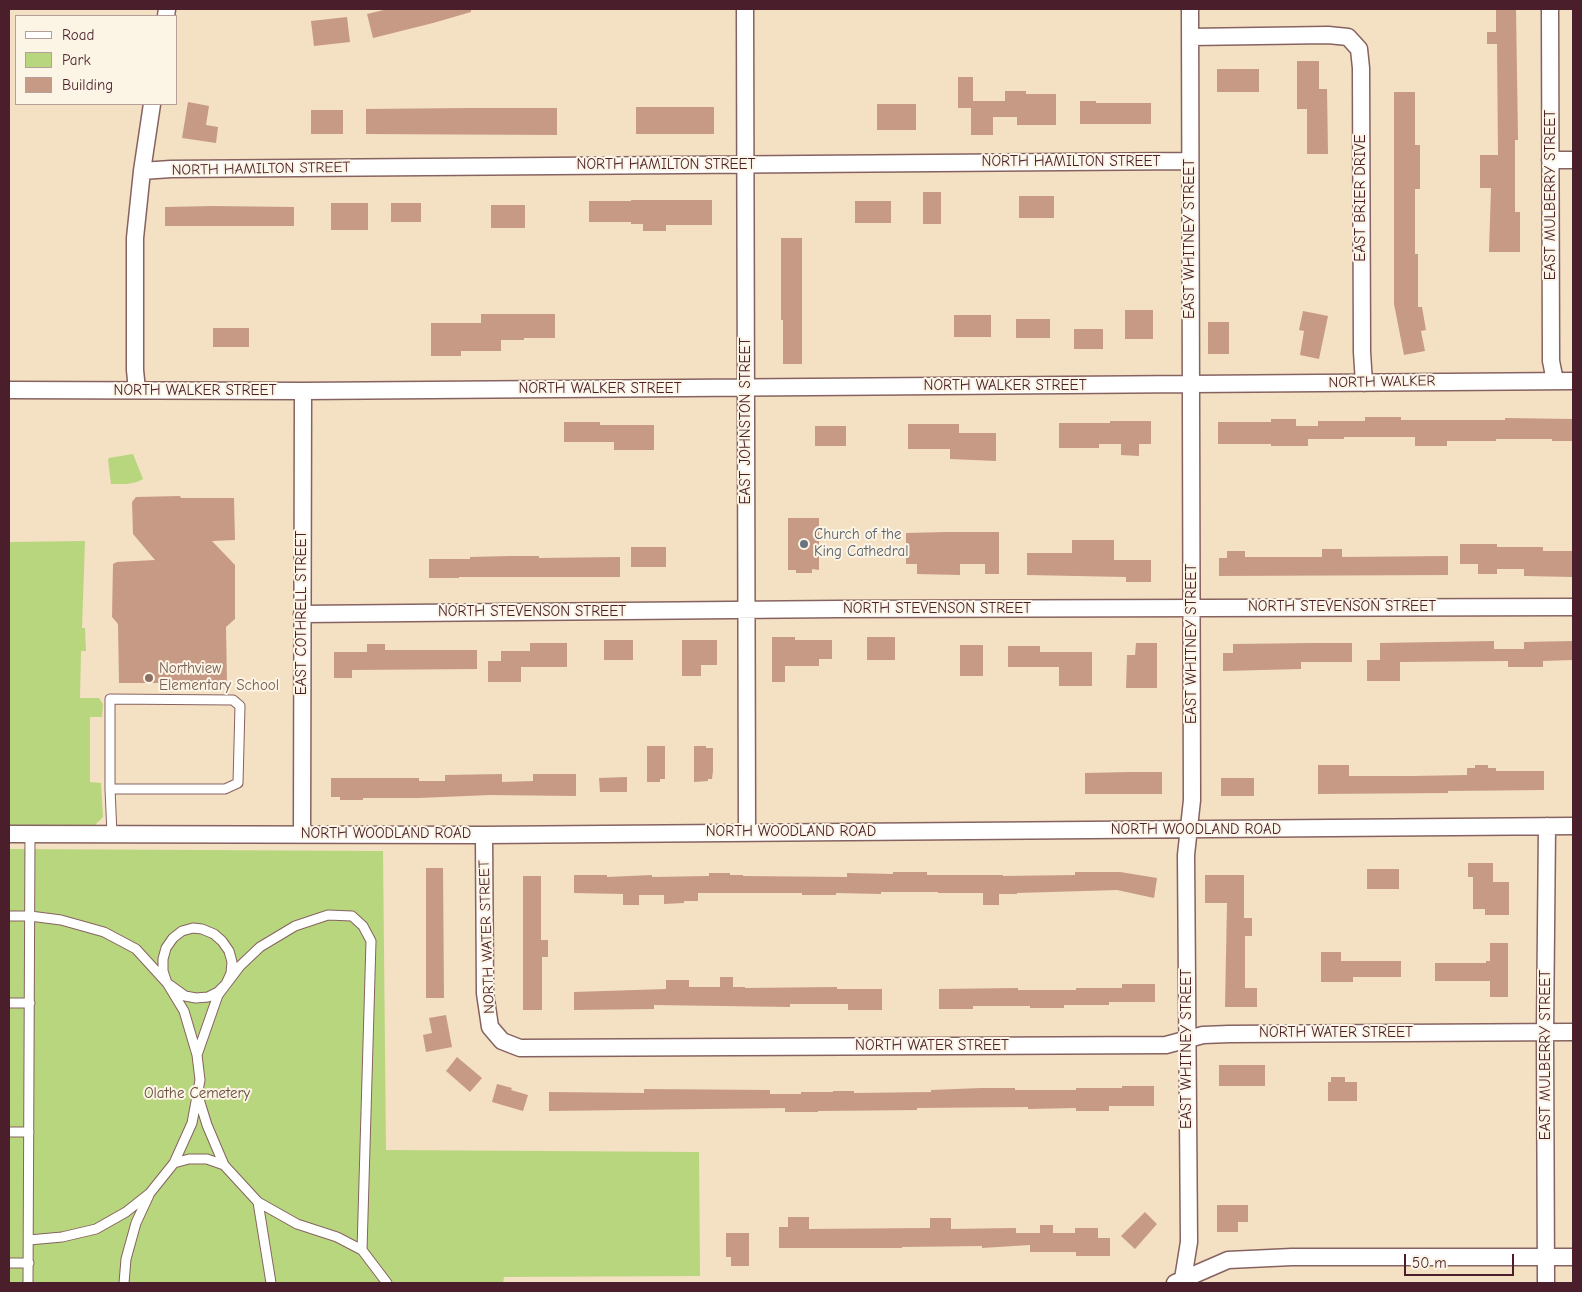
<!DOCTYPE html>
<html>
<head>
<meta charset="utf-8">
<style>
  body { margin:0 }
  #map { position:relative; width:1582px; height:1292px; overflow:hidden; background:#f4e0c3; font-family:"Comic Neue",sans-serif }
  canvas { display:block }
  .frame { position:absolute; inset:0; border:10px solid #4a1f2b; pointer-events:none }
  .legend { position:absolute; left:15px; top:15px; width:162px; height:90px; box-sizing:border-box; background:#fcf5e5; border:1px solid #b59f9b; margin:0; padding:6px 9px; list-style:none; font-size:15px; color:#4a1f2b }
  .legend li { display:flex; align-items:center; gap:10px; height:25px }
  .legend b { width:25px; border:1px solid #b59f9b }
  .scale { position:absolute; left:1404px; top:1254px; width:110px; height:22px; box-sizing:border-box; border:2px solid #4a1f2b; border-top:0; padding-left:6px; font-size:15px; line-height:18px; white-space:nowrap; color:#4a1f2b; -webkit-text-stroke:4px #fcf5e5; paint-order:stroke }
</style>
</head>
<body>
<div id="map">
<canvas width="1582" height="1292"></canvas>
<div class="frame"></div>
<ul class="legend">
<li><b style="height:6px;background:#fff"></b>Road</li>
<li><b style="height:14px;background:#b8d67d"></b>Park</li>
<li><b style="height:14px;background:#c79a86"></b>Building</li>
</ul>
<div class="scale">50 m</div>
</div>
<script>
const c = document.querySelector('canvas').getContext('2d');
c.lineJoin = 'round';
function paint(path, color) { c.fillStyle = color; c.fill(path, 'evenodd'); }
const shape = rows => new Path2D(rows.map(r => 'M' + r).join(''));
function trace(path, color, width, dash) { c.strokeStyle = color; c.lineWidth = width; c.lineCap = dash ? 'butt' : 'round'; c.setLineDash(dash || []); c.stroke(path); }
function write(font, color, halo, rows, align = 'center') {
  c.font = font + ' "Comic Neue",sans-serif'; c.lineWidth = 4; c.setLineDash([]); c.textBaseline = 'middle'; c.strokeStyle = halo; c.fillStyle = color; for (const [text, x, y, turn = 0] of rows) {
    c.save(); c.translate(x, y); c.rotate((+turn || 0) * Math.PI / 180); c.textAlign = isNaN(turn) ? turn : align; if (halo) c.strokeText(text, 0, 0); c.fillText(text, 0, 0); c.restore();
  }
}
paint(shape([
  [133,454,143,479,137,482,127,484,111,484,108,460,109,458],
  [85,541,82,628,85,628,86,651,81,651,80,698,99,698,103,704,102,717,90,717,90,782,101,783,103,817,94,826,9,826,9,542],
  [9,849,383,851,386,1150,699,1152,700,1276,504,1277,503,1283,9,1283]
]), '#b8d67d');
paint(shape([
  [388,9,471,9,471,12,433,23,373,38,367,14],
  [1496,9,1516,9,1518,140,1515,140,1515,212,1520,212,1520,252,1489,252,1491,188,1480,188,1480,155,1498,155,1497,44,1487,44,1487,32,1496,32],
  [347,17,350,42,314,46,311,21],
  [1297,61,1319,61,1319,89,1327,89,1328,154,1307,154,1307,109,1297,109],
  [1217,69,1259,69,1259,92,1217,92],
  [958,77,973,77,973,101,1005,101,1005,91,1026,91,1026,94,1056,94,1056,125,1017,125,1017,117,993,117,993,135,971,135,971,108,958,108],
  [1394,92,1415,92,1415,145,1420,145,1420,189,1415,189,1415,254,1418,254,1418,307,1422,307,1426,330,1421,331,1425,351,1404,355,1394,304],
  [1080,101,1096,101,1096,103,1151,103,1151,124,1080,124],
  [188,102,209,106,206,125,218,127,216,143,182,138],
  [877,104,916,104,916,130,877,130],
  [636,107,714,107,714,134,636,134],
  [470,108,557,108,557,135,366,134,366,109],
  [311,110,343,110,343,134,311,134],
  [923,192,941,192,941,224,923,224],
  [1019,196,1054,196,1054,218,1019,218],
  [631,200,712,200,712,225,666,225,666,231,643,231,643,224,631,224,631,222,589,222,589,201,631,201],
  [855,201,891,201,891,223,855,223],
  [331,203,368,203,368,230,331,230],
  [391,203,421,203,421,222,391,222],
  [491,205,525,205,525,228,491,228],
  [212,206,294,207,294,226,165,226,165,207],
  [781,238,802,238,802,364,783,364,783,320,781,320],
  [1125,310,1153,310,1153,339,1125,339],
  [1303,311,1328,316,1319,359,1300,355,1304,331,1299,330],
  [481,314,555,314,555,338,524,338,524,340,501,340,501,351,461,351,461,356,431,356,431,323,481,323],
  [954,315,991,315,991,337,954,337],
  [1016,319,1050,319,1050,338,1016,338],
  [1208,322,1229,322,1229,354,1208,354],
  [213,328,249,328,249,347,213,347],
  [1074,329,1103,329,1103,349,1074,349],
  [1365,417,1401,417,1401,420,1505,420,1505,418,1573,419,1573,441,1552,441,1552,439,1496,439,1496,441,1447,441,1447,446,1415,446,1415,437,1344,437,1344,439,1308,439,1308,446,1271,446,1271,444,1218,444,1218,422,1271,422,1271,419,1296,419,1296,426,1318,426,1318,421,1365,421],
  [1110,421,1151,421,1151,444,1139,444,1139,456,1121,455,1121,444,1099,444,1099,448,1059,448,1059,423,1110,423],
  [564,422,600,422,600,425,654,425,654,450,614,450,614,442,564,442],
  [908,424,959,424,959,433,996,433,996,461,950,459,950,449,908,449],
  [815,426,846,426,846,446,815,446],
  [180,496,181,498,234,498,235,540,212,541,235,565,235,619,226,627,227,683,119,683,118,624,112,617,113,564,117,562,155,560,133,534,132,502,136,497],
  [788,518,819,518,819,570,812,569,812,573,796,573,796,570,788,570],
  [946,532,999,532,999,574,985,574,985,564,960,564,960,575,917,574,917,564,906,564,906,533],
  [1072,540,1114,540,1114,560,1151,560,1151,582,1126,582,1126,577,1027,575,1027,553,1072,553],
  [1460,544,1497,544,1497,547,1543,547,1543,551,1573,551,1573,577,1524,576,1524,569,1497,569,1497,574,1478,574,1478,564,1460,564],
  [631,547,666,547,666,567,631,567],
  [1322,549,1342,549,1342,557,1448,556,1448,575,1219,576,1219,558,1227,558,1227,551,1245,551,1245,557,1322,557],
  [510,556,539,556,539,558,620,557,620,577,459,577,459,578,429,578,429,559,470,559,470,557],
  [772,637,795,637,795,640,832,640,832,659,819,659,819,666,785,666,785,682,772,682],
  [867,637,895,637,895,660,867,660],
  [604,640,633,640,633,660,604,660],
  [682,640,717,640,717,665,701,665,701,676,682,676],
  [1494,641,1494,649,1524,649,1524,642,1573,641,1573,660,1543,661,1543,667,1508,667,1508,661,1400,662,1400,681,1367,681,1367,660,1380,660,1380,643],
  [530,643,567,643,567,667,521,667,521,682,488,682,488,661,501,661,501,651,530,651],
  [1136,643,1157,643,1157,688,1126,688,1127,655,1135,655],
  [1312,643,1352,643,1352,662,1301,662,1301,669,1223,671,1223,653,1233,653,1233,644],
  [367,644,385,644,385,650,477,650,477,669,352,670,352,678,334,678,334,652,367,652],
  [960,645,983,645,983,676,960,676],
  [1008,646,1040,646,1040,652,1092,652,1092,686,1059,686,1059,667,1008,667],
  [647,746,665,746,665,779,660,779,660,782,647,782],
  [694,746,706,746,706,748,713,748,713,771,712,779,708,779,708,781,694,782],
  [1318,765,1349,765,1349,776,1412,776,1467,775,1467,768,1475,768,1475,765,1488,765,1488,768,1496,768,1496,771,1544,771,1544,790,1448,791,1448,793,1318,794],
  [1130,772,1162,772,1162,794,1085,794,1085,773],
  [502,774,502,782,533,781,533,774,576,774,576,796,490,795,419,798,363,798,363,800,340,800,340,797,331,797,331,778,419,778,419,781,445,781,445,775],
  [627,777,627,792,600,792,599,778],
  [1221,778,1254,778,1254,796,1221,796],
  [1468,863,1493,863,1493,882,1509,882,1509,915,1485,915,1485,909,1473,909,1473,877,1468,877],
  [426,868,443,868,444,998,426,998],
  [1367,869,1399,869,1399,889,1367,889],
  [893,872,927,872,927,875,1003,875,1003,876,1075,875,1075,872,1120,872,1157,878,1154,898,1117,890,1017,893,1017,894,999,894,999,905,983,905,983,893,938,893,938,892,881,892,881,894,836,893,836,895,802,895,802,893,698,893,698,901,684,901,684,903,664,904,664,895,639,895,639,905,623,905,623,894,574,893,574,875,607,875,607,877,652,875,652,877,709,876,709,873,730,873,730,875,743,875,743,876,847,877,847,873,893,874],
  [1205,875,1244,875,1244,918,1252,918,1252,936,1245,936,1245,988,1257,988,1257,1007,1225,1007,1227,903,1205,903],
  [523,876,541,876,541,940,548,940,548,957,542,957,542,1010,523,1010],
  [1490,943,1508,943,1508,997,1490,997,1490,981,1435,981,1435,963,1486,963,1486,961,1490,961],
  [1321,952,1341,952,1341,961,1401,961,1401,977,1353,977,1353,982,1321,982],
  [720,977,733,977,733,987,745,987,745,988,837,987,837,989,882,989,882,1010,848,1010,848,1004,790,1004,790,1007,654,1005,654,1009,574,1010,574,992,666,989,666,980,689,980,689,987,720,987],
  [1122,984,1155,984,1155,1002,1109,1002,1109,1005,1064,1005,1064,1008,1030,1008,1030,1006,973,1006,973,1009,939,1009,939,989,1018,988,1018,990,1076,990,1076,988,1122,988],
  [446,1015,452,1047,426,1052,423,1035,432,1033,429,1018],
  [457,1057,482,1078,470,1092,446,1071],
  [1219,1065,1265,1065,1265,1086,1219,1086],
  [1331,1077,1345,1077,1345,1082,1357,1082,1357,1101,1328,1101,1328,1082,1331,1082],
  [497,1084,512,1088,511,1090,528,1095,523,1111,492,1102],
  [1122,1086,1154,1086,1154,1106,1109,1106,1109,1111,1076,1111,1076,1108,1028,1109,1028,1107,917,1108,917,1110,818,1111,818,1112,785,1112,785,1108,549,1111,549,1092,644,1093,644,1089,770,1090,770,1094,801,1094,801,1092,833,1092,833,1091,854,1091,854,1093,931,1092,931,1090,981,1088,1015,1088,1015,1090,1076,1090,1076,1088,1122,1088],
  [1217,1205,1248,1205,1248,1222,1238,1222,1238,1232,1217,1232],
  [1145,1212,1157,1224,1135,1249,1121,1236],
  [788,1217,809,1217,809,1229,930,1228,930,1218,951,1218,951,1229,1016,1228,1016,1233,1040,1233,1040,1225,1053,1225,1053,1233,1075,1233,1075,1228,1098,1228,1098,1238,1110,1238,1110,1256,1076,1256,1076,1252,1030,1252,1030,1245,982,1248,982,1246,902,1247,902,1248,779,1248,779,1227,788,1227],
  [726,1233,749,1233,749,1266,731,1266,731,1257,726,1257]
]), '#c79a86');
const service = shape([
  [110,789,225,789,238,783,240,706,233,700,110,699,110,789,112,834],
  [9,916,30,916,61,920,104,932,136,949,167,983,184,1011,197,1055,200,1080,192,1123,174,1163,150,1193,126,1212,96,1229,62,1237,29,1240],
  [193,928,202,929,214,934,222,941,229,951,232,962,231,973,226,984,218,992,208,997,196,998,185,996,167,983,163,971,163,959,166,948,173,938,182,931,193,928],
  [9,1003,30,1003],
  [197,1055,218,995,240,966,260,947,295,926,328,915,352,916,363,926,371,941,362,1250,387,1283],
  [198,1096,207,1125,224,1165,258,1202,297,1224,337,1237,362,1250],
  [9,1132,29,1132],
  [174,1163,189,1159,207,1159,224,1165],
  [258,1202,271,1283],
  [9,1263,29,1263],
  [28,1283,30,834],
  [124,1283,126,1259,136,1223,149,1195]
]);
const minor = shape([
  [745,9,747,832],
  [1550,9,1551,361,1555,381],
  [166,16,167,9],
  [1190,37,1328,35,1348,37,1359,49,1361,68,1362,352,1364,383],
  [1550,160,1573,160],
  [142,171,171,169,1190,161],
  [9,390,303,391,1573,381],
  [137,390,135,370,135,238,142,171,152,104],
  [302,614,839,609,1573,607],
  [9,834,484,835,1573,826],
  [302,834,303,391],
  [484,835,485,993,490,1027,502,1041,520,1048,1166,1045,1203,1035,1229,1034,1573,1032],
  [1183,1279,1189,1242,1186,855,1192,800,1190,9],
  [1175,1283,1228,1260,1292,1257,1573,1257],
  [1546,1283,1545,1033,1547,826]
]);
trace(service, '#866360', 11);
trace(minor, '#866360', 19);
trace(service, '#fff', 9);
trace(minor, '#fff', 16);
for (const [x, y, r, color] of [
  [804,544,5,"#6b7280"],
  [149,678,5,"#8d6e63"]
]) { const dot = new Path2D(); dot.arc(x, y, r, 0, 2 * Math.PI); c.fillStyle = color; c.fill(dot); trace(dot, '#fcf5e5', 2); }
write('15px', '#4a1f2b', '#fcf5e5', [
  ["NORTH HAMILTON STREET",1071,162],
  ["NORTH HAMILTON STREET",666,165],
  ["NORTH HAMILTON STREET",261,169,-1],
  ["EAST MULBERRY STREET",1551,195,-90],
  ["EAST BRIER DRIVE",1361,198,-90],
  ["EAST WHITNEY STREET",1190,239,-90],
  ["NORTH WALKER",1382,382,-1],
  ["NORTH WALKER STREET",1005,386],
  ["NORTH WALKER STREET",600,389],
  ["NORTH WALKER STREET",195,391],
  ["EAST JOHNSTON STREET",746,421,-90],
  ["NORTH STEVENSON STREET",1342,607],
  ["NORTH STEVENSON STREET",937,609],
  ["NORTH STEVENSON STREET",532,612],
  ["EAST COTHRELL STREET",302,613,-90],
  ["EAST WHITNEY STREET",1192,644,-90],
  ["NORTH WOODLAND ROAD",1196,830],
  ["NORTH WOODLAND ROAD",791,832],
  ["NORTH WOODLAND ROAD",386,834],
  ["NORTH WATER STREET",487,937,-92],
  ["NORTH WATER STREET",1336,1033],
  ["NORTH WATER STREET",932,1046],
  ["EAST WHITNEY STREET",1187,1049,-90],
  ["EAST MULBERRY STREET",1546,1055,-90]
]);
write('15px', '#5b616d', '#fcf5e5', [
  ["Church of the",814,535],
  ["King Cathedral",814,552]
], 'left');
write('15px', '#785e54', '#fcf5e5', [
  ["Northview",159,669],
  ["Elementary School",159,686]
], 'left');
write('15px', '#664d40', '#fcf5e5', [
  ["Olathe Cemetery",197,1094]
]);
</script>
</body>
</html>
